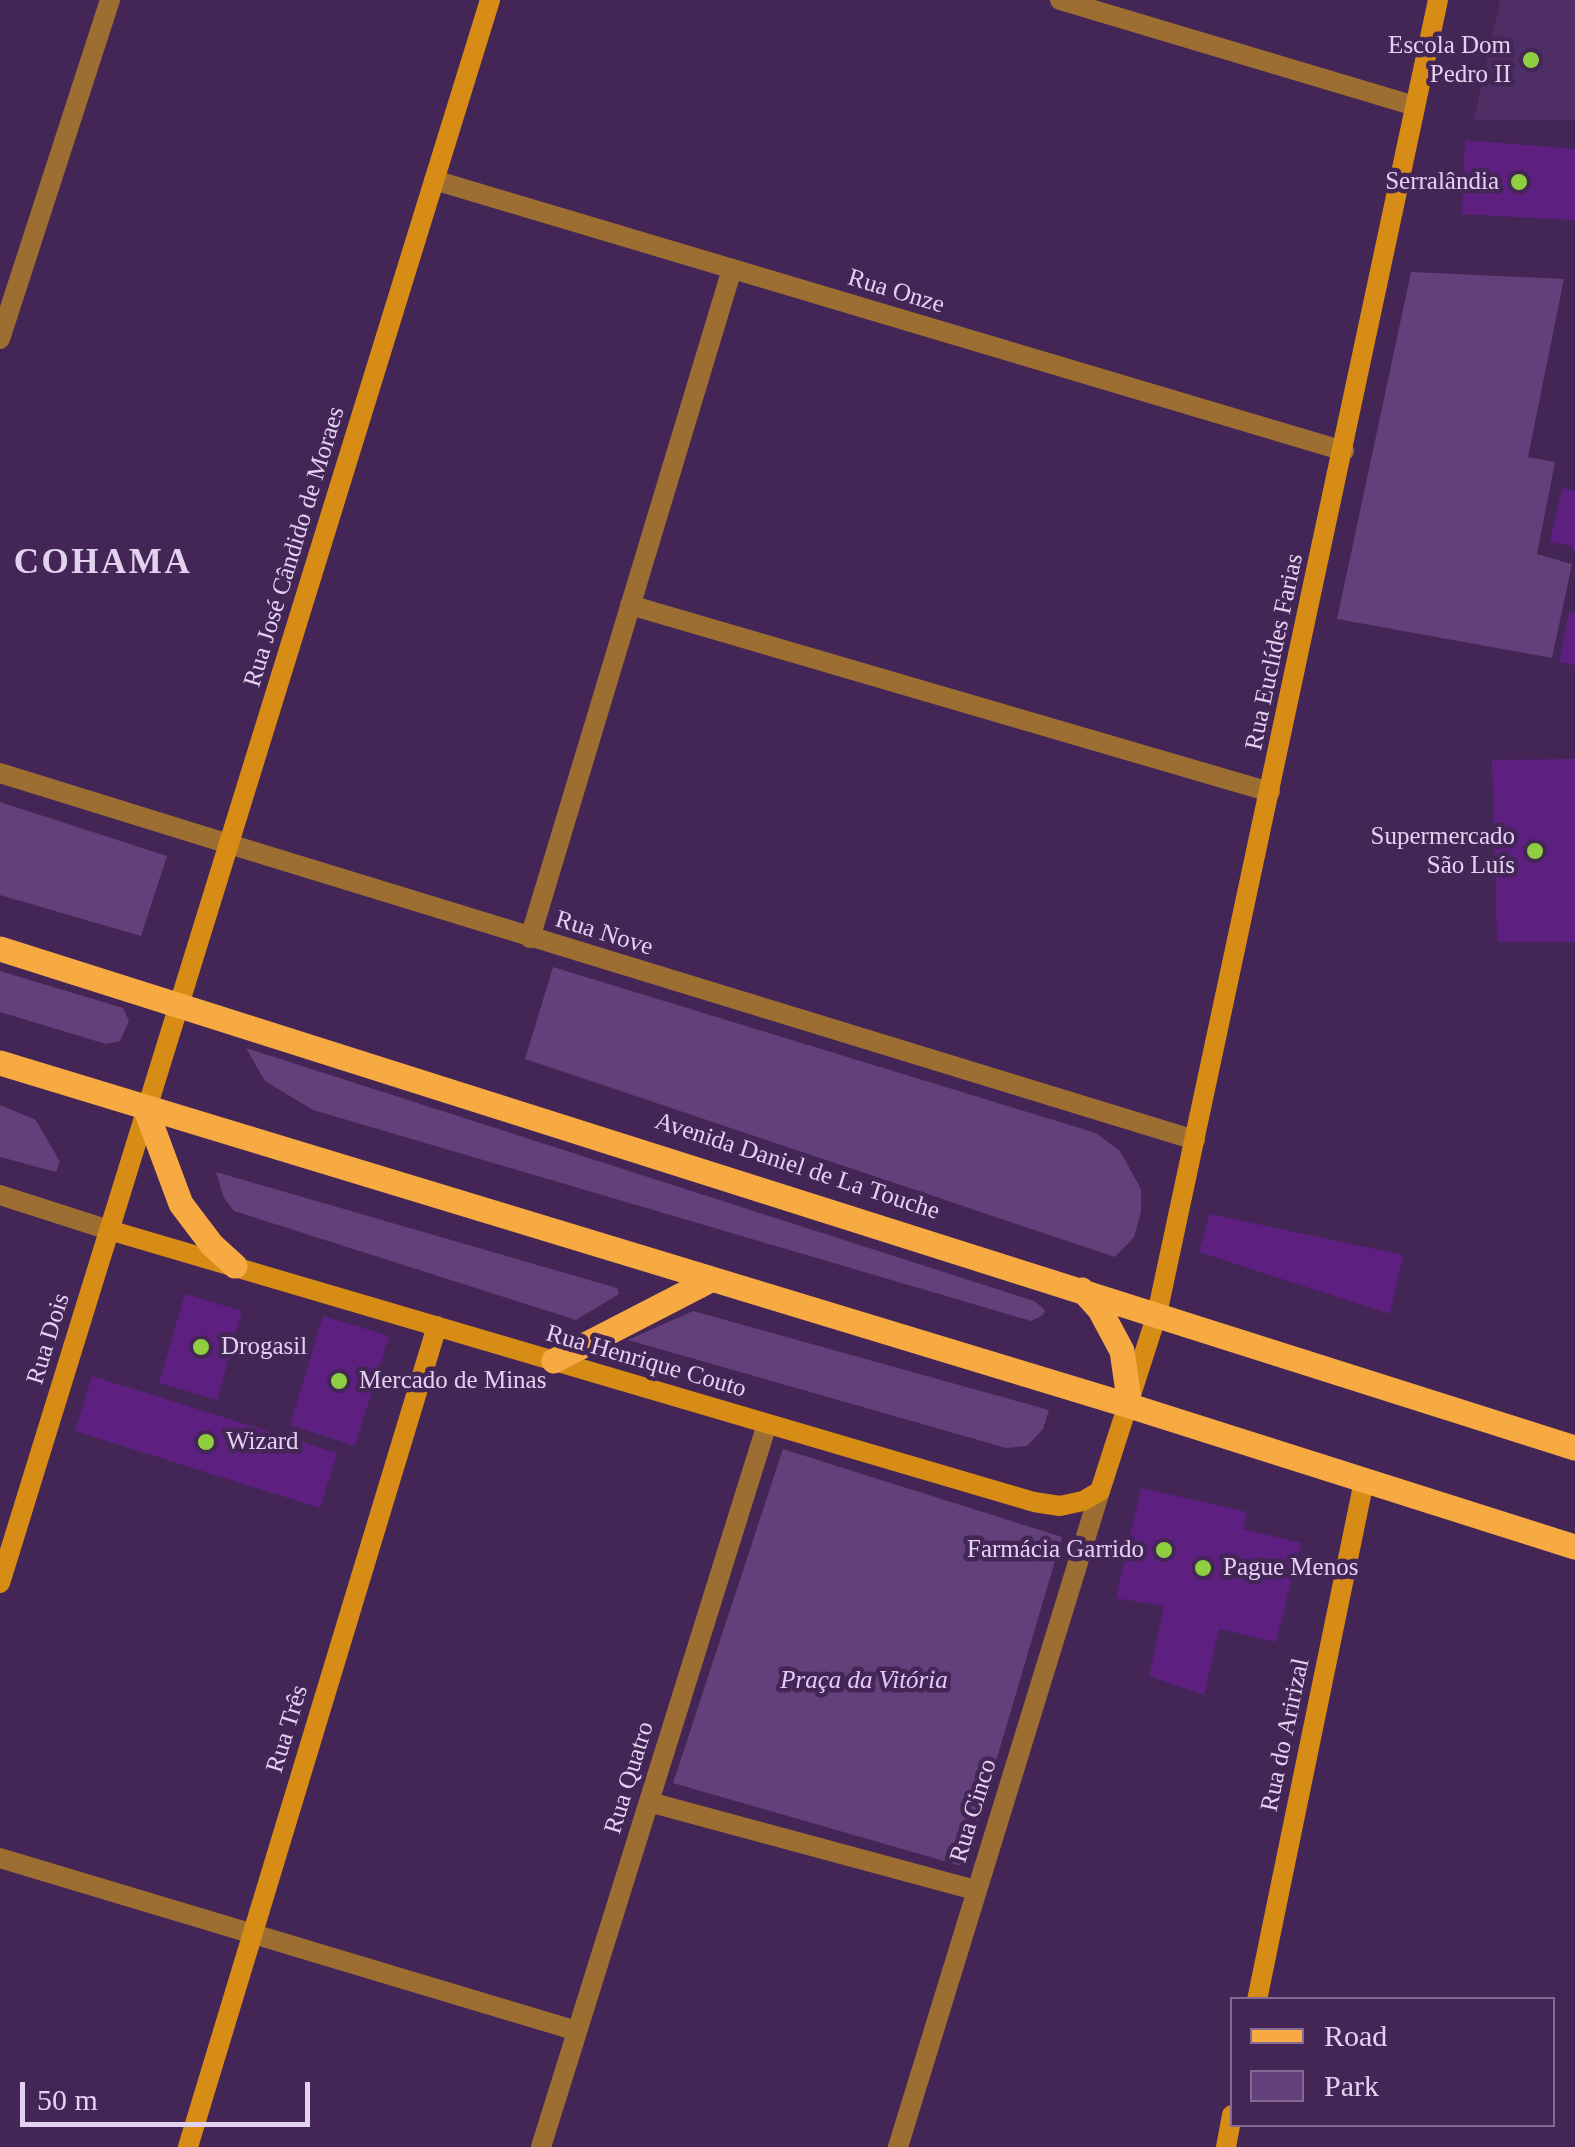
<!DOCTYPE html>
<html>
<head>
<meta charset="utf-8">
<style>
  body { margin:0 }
  #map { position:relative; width:1575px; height:2147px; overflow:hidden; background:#432556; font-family:"Times New Roman",serif }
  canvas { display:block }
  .legend { position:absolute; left:1230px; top:1997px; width:325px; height:130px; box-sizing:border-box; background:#432556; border:2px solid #836a93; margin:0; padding:12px 18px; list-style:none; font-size:30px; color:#e2d2ef }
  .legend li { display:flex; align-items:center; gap:20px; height:50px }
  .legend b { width:50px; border:2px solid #836a93 }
  .scale { position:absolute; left:20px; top:2082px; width:290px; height:45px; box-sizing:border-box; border:5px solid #e2d2ef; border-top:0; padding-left:12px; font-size:30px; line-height:35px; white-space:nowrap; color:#e2d2ef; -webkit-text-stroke:8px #432556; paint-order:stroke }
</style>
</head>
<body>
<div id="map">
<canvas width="1575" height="2147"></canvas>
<ul class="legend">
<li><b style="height:12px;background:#f7aa42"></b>Road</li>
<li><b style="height:28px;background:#63407a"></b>Park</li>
</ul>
<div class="scale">50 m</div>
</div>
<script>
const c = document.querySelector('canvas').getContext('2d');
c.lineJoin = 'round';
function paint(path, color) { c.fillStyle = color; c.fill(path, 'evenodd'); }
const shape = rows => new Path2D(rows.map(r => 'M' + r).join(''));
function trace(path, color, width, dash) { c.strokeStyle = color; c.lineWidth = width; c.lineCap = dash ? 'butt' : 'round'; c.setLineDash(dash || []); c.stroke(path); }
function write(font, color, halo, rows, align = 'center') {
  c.font = font + ' "Times New Roman",serif'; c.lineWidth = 9; c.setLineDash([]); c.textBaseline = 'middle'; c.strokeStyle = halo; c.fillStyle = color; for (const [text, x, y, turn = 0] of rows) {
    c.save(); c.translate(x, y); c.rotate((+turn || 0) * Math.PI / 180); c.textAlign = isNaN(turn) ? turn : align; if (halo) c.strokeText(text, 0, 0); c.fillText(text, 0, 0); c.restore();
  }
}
paint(shape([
  [1500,0,1575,0,1575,120,1474,120]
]), '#4f2d65');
paint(shape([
  [1411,272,1564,279,1528,457,1555,462,1537,554,1572,564,1552,658,1337,619],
  [0,802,167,856,141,936,0,895],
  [553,967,1096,1133,1120,1151,1141,1189,1141,1212,1134,1237,1115,1257,525,1059],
  [0,971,123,1008,129,1021,120,1041,106,1044,0,1012],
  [246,1048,1034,1301,1045,1310,1043,1315,1031,1321,313,1110,265,1081],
  [0,1105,36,1120,60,1162,56,1172,0,1157],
  [216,1172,617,1288,619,1294,576,1320,234,1211,224,1198],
  [693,1311,1049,1410,1043,1429,1027,1446,1006,1448,628,1340],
  [783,1449,1062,1537,965,1867,673,1783]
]), '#63407a');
paint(shape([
  [1465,140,1575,149,1575,220,1462,214],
  [1562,488,1575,491,1575,552,1571,546,1550,542],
  [1569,612,1575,613,1575,665,1559,662],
  [1575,759,1575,942,1497,942,1492,760],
  [1210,1214,1403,1255,1390,1314,1199,1252],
  [185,1294,242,1311,217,1400,159,1383],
  [323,1316,389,1336,355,1446,290,1425],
  [92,1376,337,1453,320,1508,75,1431],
  [1141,1488,1247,1512,1243,1529,1301,1543,1276,1642,1219,1629,1204,1695,1149,1676,1164,1606,1116,1598]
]), '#5e2080');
trace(shape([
  [1060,0,1415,106],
  [0,339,110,0],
  [630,605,1270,792],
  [229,844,1195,1140],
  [530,938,732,269],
  [0,1195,109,1230],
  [649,1802,975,1890],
  [0,1858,577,2031],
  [541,2147,767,1424]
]), '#9d6e32', 20);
trace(shape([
  [434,180,1344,451],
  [0,773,229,844],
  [898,2147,1100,1491]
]), '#9d6e32', 20);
trace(shape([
  [109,1230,1034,1502,1060,1506,1083,1501,1100,1491,1157,1314,1438,0],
  [0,1583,490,0],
  [1257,2000,1364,1481],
  [188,2147,437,1326],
  [1226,2147,1232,2115]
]), '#d78c16', 20);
trace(shape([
  [0,949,1575,1448],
  [0,1063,1130,1406,1575,1547],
  [146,1110,181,1204,212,1245,235,1266],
  [1082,1290,1100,1310,1122,1351,1130,1406],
  [554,1361,709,1281]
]), '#f7aa42', 25);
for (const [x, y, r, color] of [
  [1531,60,10,"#8fcd41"],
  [1519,182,10,"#8fcd41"],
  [1535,851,10,"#8fcd41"],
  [201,1347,10,"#8fcd41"],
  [339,1381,10,"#8fcd41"],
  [206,1442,10,"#8fcd41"],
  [1164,1550,10,"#8fcd41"],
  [1203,1568,10,"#8fcd41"]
]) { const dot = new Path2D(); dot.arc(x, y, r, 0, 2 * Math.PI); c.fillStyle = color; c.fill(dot); trace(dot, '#432556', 4); }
write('25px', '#e2d2ef', '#432556', [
  ["Escola Dom",1511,46],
  ["Pedro II",1511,75],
  ["Serralândia",1499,182],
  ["Supermercado",1515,837],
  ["São Luís",1515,866],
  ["Drogasil",221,1347,"left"],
  ["Mercado de Minas",359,1381,"left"],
  ["Wizard",226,1442,"left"],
  ["Farmácia Garrido",1144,1550],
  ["Pague Menos",1223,1568,"left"]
], 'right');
write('25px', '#e2d2ef', '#432556', [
  ["Rua Onze",896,292,17],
  ["Rua José Cândido de Moraes",295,547,-73],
  ["Rua Euclídes Farias",1275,652,-78],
  ["Rua Nove",604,934,17],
  ["Avenida Daniel de La Touche",797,1167,18],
  ["Rua Dois",49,1339,-73],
  ["Rua Henrique Couto",646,1362,16],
  ["Rua Três",288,1729,-73],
  ["Rua do Aririzal",1286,1735,-78],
  ["Rua Quatro",630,1778,-73],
  ["Rua Cinco",974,1811,-73]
]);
write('italic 25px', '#e6cafc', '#432556', [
  ["Praça da Vitória",864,1681]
]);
c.letterSpacing = '2.5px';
write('bold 35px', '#e2d2ef', '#432556', [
  ["COHAMA",103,564]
]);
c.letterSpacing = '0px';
</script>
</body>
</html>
